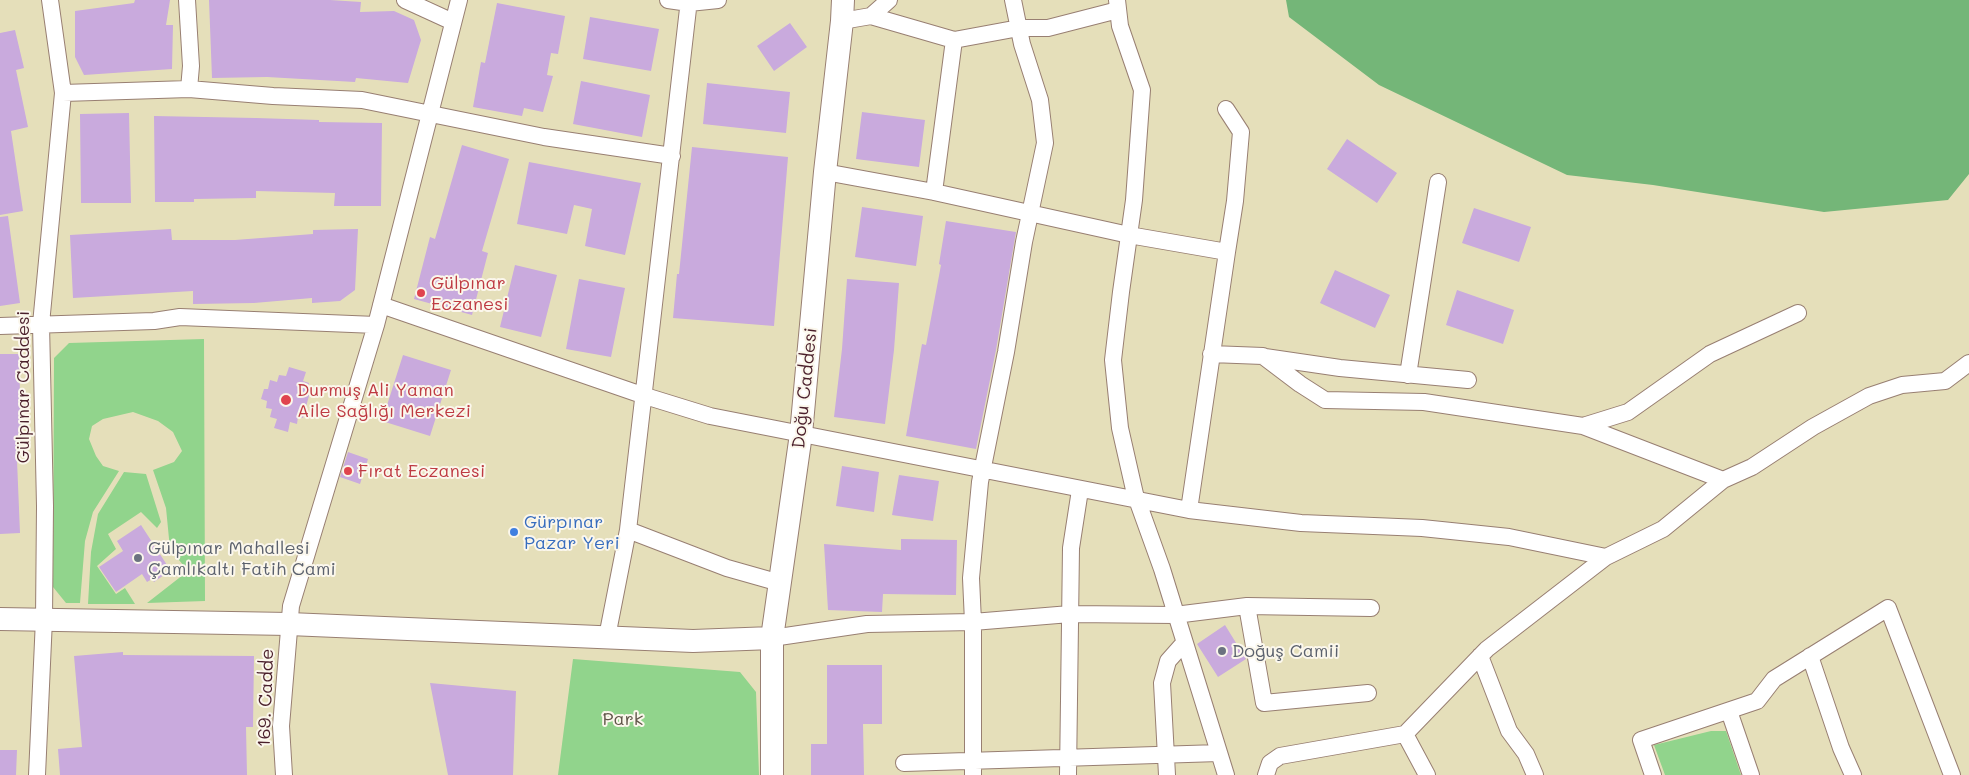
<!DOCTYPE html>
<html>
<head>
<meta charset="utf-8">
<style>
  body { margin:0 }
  canvas { display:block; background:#e5dfba }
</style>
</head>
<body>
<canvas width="1969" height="775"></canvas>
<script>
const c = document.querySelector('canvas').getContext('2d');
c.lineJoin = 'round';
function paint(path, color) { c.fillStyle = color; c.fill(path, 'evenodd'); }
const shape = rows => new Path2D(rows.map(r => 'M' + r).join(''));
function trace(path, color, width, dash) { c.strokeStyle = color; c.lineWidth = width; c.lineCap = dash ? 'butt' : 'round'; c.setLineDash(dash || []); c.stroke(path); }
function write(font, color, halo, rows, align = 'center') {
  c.font = font + ' Mali,sans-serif'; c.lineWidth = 4; c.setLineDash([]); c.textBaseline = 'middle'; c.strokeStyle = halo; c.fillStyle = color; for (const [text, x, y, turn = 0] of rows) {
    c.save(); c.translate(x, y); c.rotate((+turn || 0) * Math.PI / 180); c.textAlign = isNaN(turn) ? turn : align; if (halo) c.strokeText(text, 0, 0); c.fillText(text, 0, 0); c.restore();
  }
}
paint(shape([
  [204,339,205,601,147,603,188,571,170,549,166,508,153,470,174,462,182,451,173,432,158,421,133,412,103,419,92,426,89,439,96,456,103,466,119,471,93,512,85,541,80,603,66,603,53,587,54,358,69,343],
  [124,472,146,474,161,522,157,528,141,512,108,534,116,549,97,566,116,594,125,588,135,604,88,604,91,552,98,514],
  [573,659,740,672,756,692,759,775,558,775],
  [1711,731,1726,731,1741,775,1665,775,1654,745]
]), '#91d48c');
paint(shape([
  [1286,0,1969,0,1969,174,1948,200,1824,212,1653,185,1567,175,1379,85,1289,17]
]), '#74b678');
paint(shape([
  [135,0,170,0,166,25,173,25,172,69,84,75,75,57,75,11,134,3],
  [209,0,330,0,361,2,360,12,394,11,414,20,421,40,408,83,356,78,355,82,267,77,212,78],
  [497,3,565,16,558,54,551,53,547,75,553,76,543,112,524,108,522,116,473,107,481,62,485,63],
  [590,17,659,29,651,71,583,59],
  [790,23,807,47,774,71,757,46],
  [15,30,24,68,16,70,28,127,11,131,23,211,0,215,0,33],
  [581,81,650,95,642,137,573,124],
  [707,83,790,92,786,133,703,124],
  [862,112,925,120,919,167,856,159],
  [129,113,131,203,81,203,80,114],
  [154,116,256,118,319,120,319,122,382,123,381,206,334,206,335,193,256,191,256,198,194,199,194,202,155,202],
  [1347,139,1397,173,1377,203,1327,169],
  [462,145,509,159,482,251,488,253,472,315,414,299,430,237,435,239],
  [692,147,788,157,774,326,673,318,677,274,679,274],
  [529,162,641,183,625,255,585,246,592,209,574,205,567,234,517,224],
  [862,207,923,216,916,266,855,257],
  [1474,208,1531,227,1519,262,1462,243],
  [8,216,20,303,0,306,0,217],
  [946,221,1016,232,996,350,976,449,906,436,922,344,926,345,941,265,939,264],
  [171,229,172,240,235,240,313,234,313,230,358,229,355,290,340,301,312,303,312,298,254,303,193,304,193,291,73,298,70,235],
  [515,265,557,275,541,337,500,327],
  [1335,270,1390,295,1375,328,1320,303],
  [579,279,625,288,611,357,566,349],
  [847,279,899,283,894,350,885,424,834,417,842,349],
  [1457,290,1514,310,1503,344,1446,325],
  [0,354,19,354,21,435,16,436,20,533,0,534],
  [403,355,451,370,430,436,382,421],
  [289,367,306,372,303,381,309,383,307,390,310,392,303,418,298,417,297,424,290,422,288,432,274,428,277,419,270,417,272,409,266,408,267,401,261,399,264,389,268,389,270,380,277,382,279,375,286,376],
  [348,452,368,459,360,484,340,477],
  [842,466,879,472,874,512,836,506],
  [899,475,939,481,933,521,892,515],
  [141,525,167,565,160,569,164,575,154,582,152,579,147,582,142,574,116,592,99,567,123,551,117,541],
  [901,539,957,540,956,595,883,594,882,612,828,610,824,544,901,550],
  [1225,625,1246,659,1218,677,1197,644],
  [123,652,123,655,254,656,253,727,246,727,247,775,60,775,58,749,82,747,74,656],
  [827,665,882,665,882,724,863,724,864,775,811,775,811,744,827,744],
  [430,683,516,691,513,775,448,775],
  [0,750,17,750,16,775,0,775]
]), '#c9aadd');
const street = shape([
  [187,0,191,66,189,89],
  [405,0,453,22],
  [668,0,689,3,718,0],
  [1117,0,1120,26,1142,90,1134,200,1121,292,1113,360,1120,428,1135,494,1162,569,1226,775],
  [871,16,954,40],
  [842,21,871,16,889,0],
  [63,93,189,89,273,96,362,100,544,137,672,156],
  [825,172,934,192,1129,235,1227,252,1235,201,1241,132,1226,109],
  [934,192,954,40,1019,28,1048,28,1118,10],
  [381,305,642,395,710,416,1189,510,1227,252],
  [0,326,154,321,180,317,376,325],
  [1211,354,1263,356,1300,384,1325,400,1424,402,1583,426,1723,480,1752,467,1813,427,1869,396,1902,385,1945,381,1969,363],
  [1265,357,1340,368,1468,380],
  [1408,375,1438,182],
  [1583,426,1628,412,1710,354,1798,313],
  [1189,510,1301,523,1422,528,1509,537,1606,557],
  [628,530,727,568,780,583],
  [1247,606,1371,608],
  [607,637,628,530,689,0],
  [772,638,867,624,973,622,1070,614,1175,615,1247,606,1264,703,1368,693],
  [1480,656,1509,731,1526,754,1535,775],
  [1810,656,1841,748,1853,775],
  [1729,711,1751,775],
  [1405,734,1427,775],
  [904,763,1219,753],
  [37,775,44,619,45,506,41,324,63,93,50,0],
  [284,775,281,726,291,606,376,325,459,0],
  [973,775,973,622,971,578,980,482,1006,352,1024,242,1045,143,1040,100,1022,44,1013,0],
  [1068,775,1071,548,1080,490],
  [1167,775,1162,683,1168,661,1184,643],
  [1266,775,1270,763,1280,756,1405,734,1487,649,1606,557,1663,529,1723,480],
  [1653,775,1641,740,1757,701,1774,679,1888,608,1952,775]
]);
const secondary = shape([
  [0,619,289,624,693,641,772,638],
  [772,775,772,638,801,434,825,172,842,21,843,0]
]);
trace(street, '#987f72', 18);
trace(secondary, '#987f72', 24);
trace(street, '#fff', 16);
trace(secondary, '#fff', 22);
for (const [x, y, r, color] of [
  [421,293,5,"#e0444e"],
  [286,400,6,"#e0444e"],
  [348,471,5,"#e0444e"],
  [514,532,5,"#3f7fe0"],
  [138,558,5,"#6b7280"],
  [1222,651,5,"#6b7280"]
]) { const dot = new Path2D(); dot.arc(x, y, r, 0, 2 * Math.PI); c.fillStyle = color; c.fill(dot); trace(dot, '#fbf7ec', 2); }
write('18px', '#be3a42', '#fbf7ec', [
  ["Gülpınar",431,283],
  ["Eczanesi",431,304],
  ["Durmuş Ali Yaman",297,390],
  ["Aile Sağlığı Merkezi",297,411],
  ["Fırat Eczanesi",358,471]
], 'left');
write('18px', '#4a1f2b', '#fbf7ec', [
  ["Gülpınar Caddesi",23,387,-90],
  ["Doğu Caddesi",805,388,-84],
  ["169. Cadde",266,698,-88]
]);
write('18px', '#366cbe', '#fbf7ec', [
  ["Gürpınar",524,522],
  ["Pazar Yeri",524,543]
], 'left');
write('18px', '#5b616d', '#fbf7ec', [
  ["Gülpınar Mahallesi",148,548],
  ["Çamlıkaltı Fatih Cami",148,569],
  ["Doğuş Camii",1232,651]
], 'left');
write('18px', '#5f5548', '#fbf7ec', [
  ["Park",623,719]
]);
</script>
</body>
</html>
